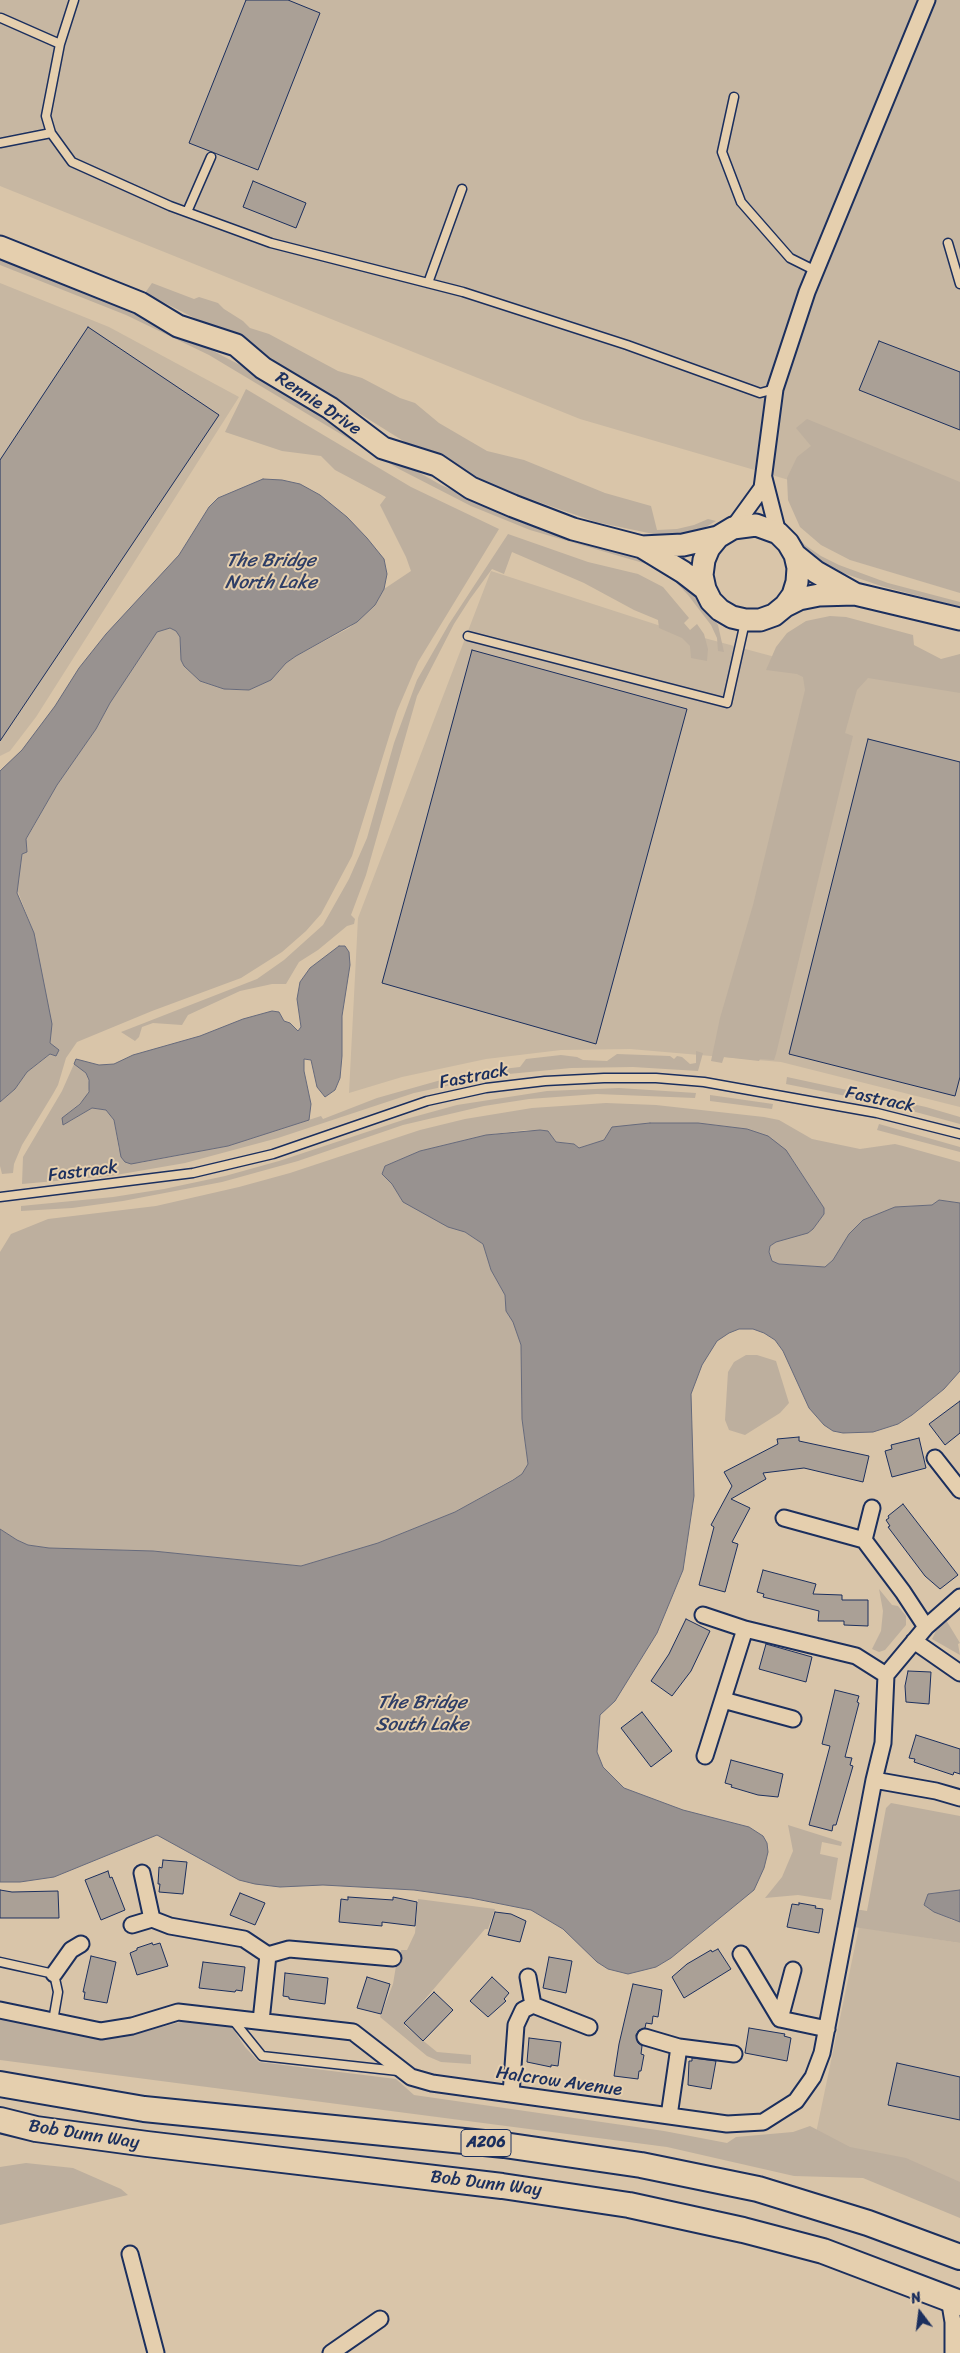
<!DOCTYPE html>
<html>
<head>
<meta charset="utf-8">
<style>
  body { margin:0 }
  #map { position:relative; width:960px; height:2353px; overflow:hidden; background:#d9c5a9; font-family:Sriracha,sans-serif }
  canvas { display:block }
  .north { position:absolute; left:895px; top:2288px; width:50px; height:50px; -webkit-text-stroke:4px #e5cfae; paint-order:stroke; rotate:345deg; font-size:14px; font-weight:700; line-height:20px; text-align:center; color:#1b2f5e }
  .north::after { content:''; display:block; margin:auto; width:18px; height:22px; background:#1b2f5e; clip-path:polygon(50% 0,100% 100%,50% 72%,0 100%) }
</style>
</head>
<body>
<div id="map">
<canvas width="960" height="2353"></canvas>
<div class="north">N</div>
</div>
<script>
const c = document.querySelector('canvas').getContext('2d');
c.lineJoin = 'round';
function paint(path, color) { c.fillStyle = color; c.fill(path, 'evenodd'); }
const shape = rows => new Path2D(rows.map(r => 'M' + r).join(''));
function trace(path, color, width, dash) { c.strokeStyle = color; c.lineWidth = width; c.lineCap = dash ? 'butt' : 'round'; c.setLineDash(dash || []); c.stroke(path); }
function write(font, color, halo, rows, align = 'center') {
  c.font = font + ' Sriracha,sans-serif'; c.lineWidth = 4; c.setLineDash([]); c.textBaseline = 'middle'; c.strokeStyle = halo; c.fillStyle = color; for (const [text, x, y, turn = 0] of rows) {
    c.save(); c.translate(x, y); c.rotate((+turn || 0) * Math.PI / 180); c.textAlign = isNaN(turn) ? turn : align; if (halo) c.strokeText(text, 0, 0); c.fillText(text, 0, 0); c.restore();
  }
}
paint(shape([
  [0,0,960,0,960,530,580,419,0,186],
  [0,283,109,327,239,397,36,717,10,751,0,756],
  [491,571,667,628,790,661,960,668,960,1107,781,1062,630,1049,561,1050,486,1059,402,1077,349,1093,358,918],
  [859,1927,960,1943,960,2195,811,2157]
]), '#c7b7a2');
paint(shape([
  [0,258,60,281,194,341,242,366,365,442,441,485,527,522,642,556,692,590,718,625,724,652,718,651,717,638,711,625,688,595,672,578,650,565,530,530,471,506,399,469,209,355,126,315,0,265],
  [152,283,194,299,199,297,218,303,224,309,243,321,250,328,269,334,338,371,362,378,400,398,415,403,439,423,487,451,524,460,605,493,651,506,657,530,677,529,694,525,708,519,716,521,695,533,675,536,658,535,596,522,496,487,405,442,256,349,145,293],
  [246,389,411,487,499,529,418,662,397,711,352,856,321,914,306,931,282,952,241,978,152,1011,77,1042,66,1058,58,1085,53,1094,22,1145,14,1164,13,1173,2,1174,0,1166,0,1102,15,1089,27,1072,51,1054,50,1034,34,933,16,887,22,854,27,852,26,840,57,785,96,729,110,703,157,632,170,628,176,631,180,637,181,660,184,666,200,681,230,690,249,690,271,680,286,663,296,656,349,628,375,605,384,589,411,571,406,557,380,505,386,497,335,470,321,456,282,451,225,432],
  [807,419,960,482,960,593,850,560,821,545,800,527,788,500,787,478,797,457,811,446,796,428],
  [793,532,805,545,821,556,839,565,888,583,960,602,960,607,881,586,840,572,816,559,799,545,792,535],
  [508,534,588,562,638,574,663,587,689,618,684,623,690,630,697,624,704,634,708,649,707,661,691,658,690,646,682,638,659,628,658,620,634,610,584,583,512,552,504,574,492,569,470,599,454,624,417,696,366,875,351,915,355,919,354,924,347,926,318,950,299,962,286,984,272,984,240,991,188,1015,182,1025,153,1023,142,1027,139,1037,135,1041,121,1032,257,979,284,960,323,925,349,879,367,838,394,743,417,680,449,624],
  [830,616,846,617,913,635,914,645,941,659,960,654,960,693,868,678,857,690,845,733,853,736,776,1054,774,1060,760,1059,759,1061,724,1057,722,1063,711,1061,720,1018,753,905,805,690,803,677,797,674,766,670,776,647,787,633,806,621],
  [696,1051,703,1053,698,1071,633,1067,571,1068,498,1075,414,1093,278,1138,185,1163,110,1176,22,1184,23,1157,62,1091,74,1064,86,1073,90,1086,86,1098,68,1113,69,1122,92,1108,106,1110,114,1120,119,1150,139,1163,228,1146,321,1116,323,1119,377,1098,441,1080,476,1072,520,1067,526,1059,561,1055,577,1057,583,1060,607,1061,617,1054,670,1056,674,1059,677,1056,682,1057,690,1064,696,1063],
  [787,1077,926,1107,960,1117,960,1124,886,1104,786,1084],
  [619,1088,696,1093,695,1098,597,1094,529,1099,484,1106,403,1125,298,1161,222,1182,123,1201,72,1208,21,1211,21,1206,113,1197,164,1189,225,1176,279,1161,406,1119,457,1105,547,1091],
  [710,1095,773,1104,772,1109,710,1101],
  [606,1103,656,1105,764,1117,779,1120,812,1139,860,1149,895,1144,903,1146,960,1162,960,1203,939,1200,933,1205,895,1207,849,1234,833,1261,825,1267,779,1264,772,1261,769,1252,770,1246,776,1242,813,1229,824,1214,824,1208,791,1157,747,1129,698,1123,650,1123,608,1135,604,1140,579,1148,574,1144,556,1142,548,1131,525,1130,486,1135,420,1151,385,1166,382,1174,392,1184,403,1202,465,1232,483,1244,491,1270,505,1295,506,1311,513,1321,521,1345,522,1419,528,1464,522,1474,455,1512,378,1543,301,1566,153,1551,49,1548,28,1545,17,1540,0,1529,0,1252,11,1234,48,1219,156,1206,239,1187,290,1173,420,1130,465,1119,532,1108],
  [879,1124,960,1147,960,1152,877,1130],
  [746,1355,757,1355,776,1361,789,1403,780,1413,745,1435,729,1430,725,1420,728,1372,734,1362],
  [879,1589,892,1605,898,1606,906,1616,906,1625,885,1650,879,1652,872,1649,881,1631,883,1611],
  [946,1620,960,1643,958,1644,960,1655,932,1639,937,1629],
  [891,1803,960,1816,960,1890,928,1894,924,1905,952,1920,960,1922,960,1943,854,1927,852,1921,855,1909,867,1911,886,1808],
  [788,1825,842,1842,841,1846,822,1842,820,1854,838,1858,831,1900,798,1895,765,1898,782,1877,793,1851],
  [418,1899,495,1909,488,1929,485,1929,408,2019,405,2026,437,2052,471,2055,471,2064,441,2062,427,2056,380,2017,393,1984,396,1966,399,1966,401,1950,407,1950,415,1933],
  [0,2015,100,2038,120,2038,188,2020,230,2024,245,2047,259,2062,396,2079,414,2095,664,2131,727,2143,736,2137,793,2132,810,2126,850,2147,906,2158,960,2182,960,2218,863,2178,794,2176,667,2147,0,2060],
  [26,2163,73,2168,121,2189,128,2195,0,2225,0,2167]
]), '#bdaf9e');
const water = shape([
  [263,479,282,480,300,484,320,495,347,517,367,538,384,559,387,574,384,589,375,605,357,622,296,656,286,663,271,680,249,690,224,689,200,681,184,666,181,660,180,637,176,631,170,628,157,632,110,703,96,729,57,785,26,839,27,852,22,854,17,893,34,933,52,1024,50,1043,59,1050,56,1056,50,1054,27,1072,15,1089,0,1102,0,771,22,750,55,706,79,668,106,634,179,555,209,507,218,498,263,479],
  [339,946,345,946,349,952,350,965,342,1016,342,1056,340,1078,335,1090,325,1097,317,1087,311,1060,304,1059,304,1071,311,1104,309,1120,228,1146,131,1164,125,1162,121,1157,114,1120,106,1110,92,1108,63,1125,62,1118,80,1104,89,1092,89,1080,86,1073,74,1064,76,1059,99,1065,114,1064,133,1055,200,1036,243,1019,272,1011,279,1012,284,1021,290,1023,298,1031,301,1027,297,999,300,982,310,968,339,946],
  [650,1123,698,1123,747,1129,768,1136,786,1150,824,1208,824,1214,813,1229,808,1233,776,1242,770,1246,769,1252,772,1261,779,1264,825,1267,833,1260,849,1234,863,1220,895,1207,932,1205,939,1200,960,1203,960,1371,944,1389,912,1415,898,1424,873,1432,843,1433,833,1431,824,1425,809,1408,783,1351,775,1340,764,1333,753,1329,739,1329,729,1333,717,1341,702,1365,691,1394,694,1496,683,1570,657,1633,615,1701,600,1715,597,1752,603,1767,624,1788,683,1810,749,1827,763,1836,767,1843,768,1852,764,1868,754,1890,671,1958,656,1967,628,1974,608,1969,597,1962,563,1929,531,1910,471,1898,414,1890,323,1885,280,1887,255,1884,239,1880,157,1835,54,1877,20,1882,0,1882,0,1529,17,1540,28,1545,49,1548,153,1551,301,1566,378,1543,455,1512,513,1480,522,1474,528,1464,522,1419,521,1345,513,1322,506,1311,505,1295,491,1270,483,1244,465,1232,448,1227,403,1202,392,1184,382,1174,385,1166,420,1151,486,1135,540,1130,548,1131,556,1142,574,1144,579,1148,604,1140,612,1127,650,1123],
  [960,1890,960,1922,934,1912,924,1905,928,1894,960,1890]
]);
paint(water, '#989290');
trace(water, '#666a7c', 1);
const building = shape([
  [246,0,288,0,320,13,258,170,189,143,246,0],
  [253,181,306,203,296,228,243,207,253,181],
  [88,327,219,415,0,741,0,460,88,327],
  [879,341,960,372,960,430,859,390,879,341],
  [472,650,687,709,596,1044,382,983,472,650],
  [868,739,960,762,960,1077,955,1096,789,1054,868,739],
  [960,1401,960,1433,945,1445,929,1424,960,1401],
  [799,1437,799,1441,869,1456,863,1482,804,1468,763,1473,766,1479,731,1499,750,1508,732,1542,738,1544,725,1592,699,1585,714,1527,711,1525,732,1486,724,1472,778,1444,777,1439,799,1437],
  [919,1438,926,1468,892,1477,885,1451,892,1449,891,1445,919,1438],
  [903,1504,958,1575,940,1589,925,1576,888,1527,890,1526,886,1520,889,1518,888,1516,903,1504],
  [763,1570,816,1584,813,1594,842,1595,842,1600,868,1600,868,1626,844,1625,844,1621,818,1621,819,1611,763,1597,764,1594,757,1592,763,1570],
  [686,1619,710,1631,691,1671,672,1696,651,1681,669,1654,686,1619],
  [766,1644,812,1657,806,1682,759,1669,766,1644],
  [908,1671,931,1672,929,1704,906,1702,905,1686,908,1671],
  [835,1690,859,1696,857,1702,859,1703,845,1757,852,1758,850,1765,853,1766,836,1825,833,1825,832,1831,809,1825,830,1746,822,1744,835,1690],
  [642,1712,672,1751,651,1767,621,1728,642,1712],
  [916,1735,960,1749,960,1774,954,1772,953,1775,914,1762,915,1759,909,1758,916,1735],
  [731,1760,783,1774,778,1797,758,1795,731,1787,732,1785,725,1783,731,1760],
  [163,1860,187,1862,183,1894,159,1892,160,1884,158,1884,159,1867,162,1868,163,1860],
  [108,1871,110,1878,112,1877,125,1910,101,1920,85,1880,108,1871],
  [0,1890,12,1892,58,1891,59,1918,0,1918,0,1890],
  [240,1893,265,1903,255,1925,230,1915,240,1893],
  [348,1897,393,1900,393,1897,417,1902,415,1926,382,1922,382,1926,339,1922,341,1899,348,1900,348,1897],
  [799,1903,816,1906,815,1908,823,1909,819,1933,787,1927,792,1904,799,1905,799,1903],
  [495,1912,511,1914,526,1921,520,1942,488,1935,495,1912],
  [152,1943,153,1945,160,1943,168,1966,137,1975,130,1953,137,1950,137,1948,152,1943],
  [718,1949,731,1969,684,1998,672,1977,687,1964,711,1950,712,1952,718,1949],
  [91,1956,116,1962,107,2003,84,1999,85,1992,83,1992,91,1956],
  [549,1957,572,1961,566,1993,543,1988,549,1957],
  [203,1962,245,1967,242,1991,236,1990,235,1992,199,1988,203,1962],
  [285,1973,328,1978,325,2004,289,1999,289,1997,283,1996,285,1973],
  [367,1977,390,1984,381,2014,357,2008,367,1977],
  [492,1977,509,1993,504,1999,506,2001,488,2017,470,2001,492,1977],
  [633,1984,662,1990,658,2017,653,2016,652,2024,646,2023,645,2028,639,2030,636,2035,638,2043,642,2046,641,2054,644,2055,641,2071,639,2071,638,2079,614,2076,619,2044,633,1984],
  [434,1992,453,2010,423,2041,404,2023,434,1992],
  [749,2028,785,2034,784,2036,791,2038,787,2061,745,2053,749,2028],
  [529,2038,561,2042,558,2066,551,2065,551,2067,527,2062,529,2038],
  [692,2058,716,2061,711,2089,688,2085,689,2061,692,2061,692,2058],
  [897,2063,960,2077,960,2120,888,2105,897,2063]
]);
paint(building, '#aaa096');
trace(building, '#1b2f5e', 1);
const lane = shape([
  [74,0,60,44,46,116,51,133,72,162,170,206,271,243,463,292,627,345,760,393,775,389],
  [1,18,60,44],
  [734,97,722,152,741,202,790,258,816,271],
  [0,143,51,133],
  [187,212,211,157],
  [948,243,960,284],
  [428,283,462,189],
  [468,636,727,703,745,622],
  [0,1197,193,1173,273,1154,427,1101,486,1088,545,1081,604,1078,656,1078,704,1082,877,1113,960,1134],
  [0,1962,54,1974,58,1992,53,2021],
  [233,2020,262,2056,398,2071]
]);
const street = shape([
  [764,478,778,533],
  [733,528,762,488,775,389,807,292,927,0],
  [935,1458,960,1490],
  [784,1518,864,1540,903,1592,926,1627,886,1675],
  [864,1540,872,1508],
  [703,1615,745,1629],
  [926,1627,960,1597],
  [914,1641,960,1673],
  [723,1700,793,1719],
  [874,1780,936,1791,960,1798],
  [142,1873,152,1919],
  [132,1925,152,1919,170,1926,244,1939,268,1955,261,2021],
  [741,1954,780,2019],
  [268,1955,289,1949,393,1958],
  [793,1970,780,2019,827,2029],
  [54,1974,71,1950,81,1944],
  [528,1977,533,2005],
  [0,2010,101,2031,132,2026,178,2012,353,2032,411,2077,432,2083,727,2124,763,2122,796,2101,813,2077,822,2053,874,1780,883,1743,886,1675,856,1656,745,1629,705,1756],
  [645,2037,679,2047],
  [511,2094,516,2025,523,2010,533,2005,589,2027],
  [669,2116,679,2047,734,2054],
  [130,2254,156,2353],
  [949,2298,953,2322,953,2353],
  [331,2353,380,2319]
]);
const secondary = shape([
  [0,247,140,303,178,326,236,345,263,368,330,408,383,448,437,465,471,488,513,506,573,529,642,547,683,545,718,537],
  [642,547,683,572,705,589],
  [795,555,816,572,855,594,960,619],
  [785,606,793,595,797,582,798,568,795,555,788,543,778,533,756,525,733,528,718,537,709,548,704,560,702,575,705,589,711,601,720,610,732,617,745,620,760,620,774,615,785,606,799,599,819,595,855,594]
]);
const primary = shape([
  [0,2084,144,2109,504,2145,641,2165,758,2189,868,2223,960,2257],
  [0,2120,36,2129,147,2144,502,2186,629,2205,743,2230,823,2251,960,2303]
]);
trace(lane, '#1b2f5e', 11);
trace(street, '#1b2f5e', 19);
trace(secondary, '#1b2f5e', 25);
trace(primary, '#1b2f5e', 28);
trace(lane, '#e5cfae', 8);
trace(street, '#e5cfae', 15);
trace(secondary, '#e5cfae', 21);
trace(primary, '#e5cfae', 24);
for (const [x, y, w] of [
  [486,2143,50]
]) { const box = new Path2D(); box.roundRect(x - w / 2, y - 13.5, w, 27, 4); c.fillStyle = '#e5cfae'; c.fill(box); trace(box, '#1b2f5e', 1); }
write('bold 16px', '#1b2f5e', null, [
  ["A206",486,2143]
]);
write('18px', '#1b2f5e', '#e5cfae', [
  ["Rennie Drive",318,404,34],
  ["Fastrack",474,1077,-11],
  ["Fastrack",880,1100,12],
  ["Fastrack",83,1172,-7],
  ["Halcrow Avenue",559,2082,8],
  ["Bob Dunn Way",84,2135,9],
  ["Bob Dunn Way",486,2184,7]
]);
write('italic 19px', '#2e3e66', '#e5cfae', [
  ["The Bridge",271,561],
  ["North Lake",271,583],
  ["The Bridge",422,1703],
  ["South Lake",422,1725]
]);
</script>
</body>
</html>
